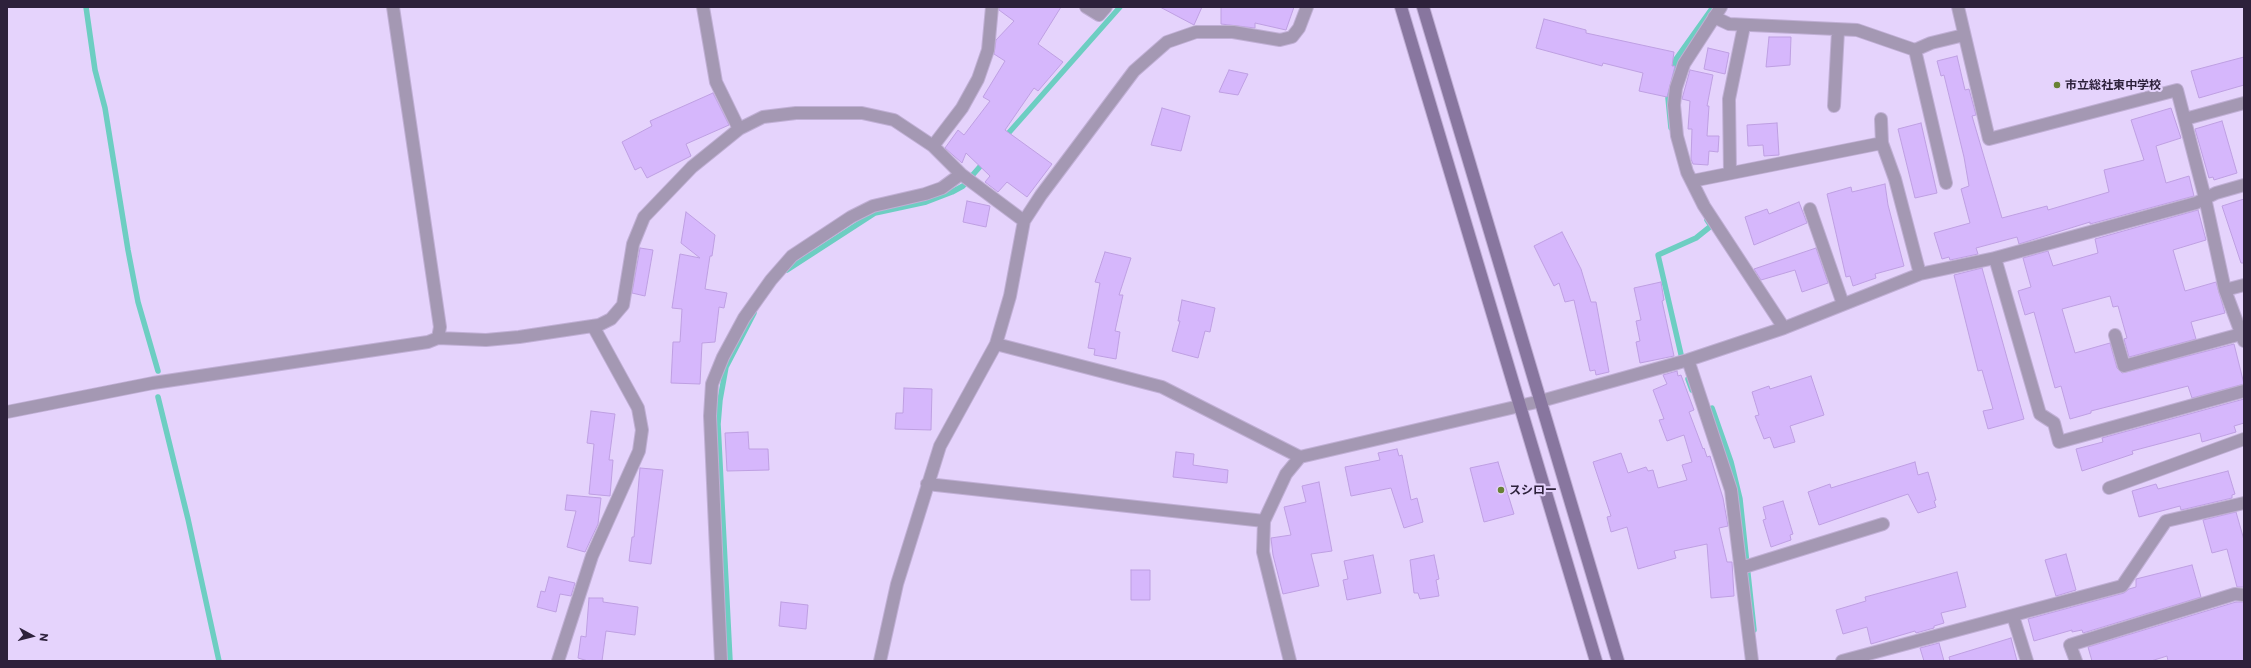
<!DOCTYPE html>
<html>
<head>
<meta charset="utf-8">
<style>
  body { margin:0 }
  #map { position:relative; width:2251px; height:668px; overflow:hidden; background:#e5d3fc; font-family:Commissioner,sans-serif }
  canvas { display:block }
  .frame { position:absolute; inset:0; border:8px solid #2d213b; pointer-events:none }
  .north { position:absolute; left:12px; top:616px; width:40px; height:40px; -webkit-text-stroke:3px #e5d3fc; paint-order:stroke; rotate:97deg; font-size:11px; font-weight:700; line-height:16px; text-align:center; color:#2d213b }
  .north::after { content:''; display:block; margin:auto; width:14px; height:18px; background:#2d213b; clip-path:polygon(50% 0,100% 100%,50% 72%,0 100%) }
</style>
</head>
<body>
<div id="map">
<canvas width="2251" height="668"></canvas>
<div class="frame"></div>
<div class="north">N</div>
</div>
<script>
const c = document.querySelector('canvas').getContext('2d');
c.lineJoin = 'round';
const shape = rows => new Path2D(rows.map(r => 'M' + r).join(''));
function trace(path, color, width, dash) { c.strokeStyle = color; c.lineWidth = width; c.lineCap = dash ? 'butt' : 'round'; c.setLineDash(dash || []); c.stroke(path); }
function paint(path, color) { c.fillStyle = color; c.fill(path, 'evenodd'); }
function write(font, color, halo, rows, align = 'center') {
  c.font = font + ' Commissioner,"Noto Sans JP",sans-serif'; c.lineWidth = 4; c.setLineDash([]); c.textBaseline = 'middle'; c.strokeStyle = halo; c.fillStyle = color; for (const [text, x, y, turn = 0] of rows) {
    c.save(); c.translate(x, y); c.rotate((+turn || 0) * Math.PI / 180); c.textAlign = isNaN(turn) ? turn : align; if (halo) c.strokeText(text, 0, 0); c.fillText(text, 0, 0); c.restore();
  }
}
trace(shape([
  [86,7,95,70,105,108,128,250,138,302,158,371],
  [1671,128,1668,98,1676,59,1713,7],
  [1005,137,1120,7],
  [787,270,875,213,926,202,952,192,963,186,984,162],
  [1683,363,1658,255,1696,238,1711,226,1707,220],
  [1688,379,1692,390],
  [158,397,188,519,219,661],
  [1712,408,1731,462,1740,499,1754,630],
  [730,661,718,424,720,400,726,367,754,313]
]), '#6dcec2', 5.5);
const building = shape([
  [999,7,1061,7,1038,44,1063,62,1038,91,1034,88,1005,130,1052,164,1027,197,1007,182,998,192,985,182,990,176,966,153,962,163,945,148,958,130,964,135,990,101,983,97,1005,61,994,54,996,40,1014,21,999,10,999,7],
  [1160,7,1202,7,1194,25,1160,7],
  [1221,7,1294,7,1286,30,1255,23,1255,28,1221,24,1221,7],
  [1544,19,1586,30,1586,33,1674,52,1672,66,1675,66,1667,97,1639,91,1643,73,1603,63,1602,66,1536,48,1544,19],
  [1769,37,1791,37,1790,65,1766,67,1769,37],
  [1708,48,1729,53,1725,74,1704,69,1708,48],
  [1957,56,1965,90,1969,89,1976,115,1972,116,2002,218,2047,206,2048,210,2109,192,2104,170,2144,160,2131,120,2171,108,2181,138,2156,146,2166,183,2189,176,2194,196,2090,224,2090,222,2019,244,2017,237,1976,248,1978,254,1950,260,1949,257,1942,259,1934,233,1970,223,1961,189,1969,186,1964,157,1944,75,1941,76,1937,61,1957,56],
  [2244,57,2244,85,2199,98,2191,71,2244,57],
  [1229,70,1248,74,1238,95,1219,92,1229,70],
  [1690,70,1713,75,1707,106,1709,106,1707,136,1719,136,1718,152,1709,151,1708,165,1693,164,1691,159,1692,129,1688,129,1690,101,1682,99,1690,70],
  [713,93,729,125,686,144,691,156,647,178,641,167,635,170,622,142,652,126,650,121,713,93],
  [1162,108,1190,116,1181,151,1151,145,1162,108],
  [2222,121,2237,173,2214,180,2213,177,2209,178,2195,129,2222,121],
  [1777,123,1779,155,1764,156,1763,145,1748,146,1747,125,1777,123],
  [1921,123,1937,193,1915,198,1898,129,1921,123],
  [1885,184,1888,205,1904,266,1875,274,1876,278,1853,286,1850,276,1846,277,1827,194,1851,187,1852,192,1885,184],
  [2244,199,2244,263,2241,263,2222,206,2244,199],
  [967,201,990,206,986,227,963,222,967,201],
  [1799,202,1807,223,1754,245,1745,217,1767,209,1769,214,1799,202],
  [2198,210,2206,240,2173,250,2185,291,2216,282,2225,313,2191,322,2196,339,2129,357,2124,339,2127,338,2118,306,2113,307,2110,296,2062,309,2075,353,2110,343,2117,368,2122,373,2234,344,2244,384,2192,398,2188,386,2091,411,2091,413,2070,419,2061,386,2055,388,2034,312,2025,315,2018,291,2031,287,2023,258,2048,251,2053,266,2098,253,2095,239,2198,210],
  [686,212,715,235,712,256,710,256,705,289,727,293,724,308,719,307,715,342,702,343,700,384,671,383,673,342,680,342,682,309,672,308,680,254,700,258,681,243,686,212],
  [1562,232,1581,269,1591,302,1596,302,1609,372,1596,375,1595,370,1590,371,1574,300,1565,302,1559,283,1554,286,1534,246,1562,232],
  [640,248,653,250,645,296,632,293,640,248],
  [1816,248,1828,283,1802,292,1795,270,1761,280,1754,269,1816,248],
  [1105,252,1131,258,1119,295,1123,295,1115,331,1120,332,1116,359,1094,355,1095,349,1088,348,1100,283,1095,282,1105,252],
  [1982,268,2024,419,1988,429,1983,411,1993,409,1982,370,1978,371,1954,275,1982,268],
  [1661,282,1664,300,1662,301,1674,356,1640,363,1636,342,1640,341,1636,321,1641,320,1634,288,1661,282],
  [1182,300,1215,308,1210,332,1205,331,1198,358,1172,351,1180,321,1178,321,1182,300],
  [1677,371,1678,376,1681,375,1694,410,1689,412,1703,449,1704,448,1707,457,1710,456,1723,498,1728,526,1719,528,1727,562,1732,562,1734,596,1711,598,1707,544,1674,551,1676,558,1638,569,1627,527,1611,532,1607,517,1611,516,1593,462,1621,453,1628,473,1646,467,1648,471,1653,470,1658,488,1687,480,1682,465,1692,462,1684,435,1667,441,1659,420,1664,419,1653,390,1667,384,1663,375,1677,371],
  [1811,376,1824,415,1790,426,1795,442,1774,448,1770,437,1764,439,1755,416,1759,415,1752,392,1769,386,1770,389,1811,376],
  [904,388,932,389,931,430,895,429,896,413,903,413,904,388],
  [2244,399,2244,423,2234,426,2236,432,2202,442,2200,433,2132,451,2133,454,2082,471,2076,449,2103,442,2102,438,2244,399],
  [591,411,615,414,609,460,613,460,610,496,589,494,594,444,587,443,591,411],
  [748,432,749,449,768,449,769,470,727,471,725,433,748,432],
  [1397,449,1399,456,1402,455,1411,500,1417,498,1423,522,1404,528,1391,488,1351,496,1345,467,1380,460,1378,453,1397,449],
  [1176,452,1194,454,1193,465,1228,470,1227,483,1173,477,1176,452],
  [1498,462,1514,514,1484,522,1470,468,1498,462],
  [1915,462,1918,475,1928,472,1936,500,1934,501,1936,507,1918,513,1908,494,1819,525,1808,492,1830,484,1831,488,1915,462],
  [640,468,663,470,651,564,629,561,632,537,634,537,640,468],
  [2228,471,2235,494,2232,495,2232,498,2181,510,2180,506,2139,517,2132,491,2156,484,2158,489,2228,471],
  [1319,482,1332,551,1311,554,1319,586,1283,594,1273,555,1271,538,1291,535,1284,507,1306,502,1302,486,1319,482],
  [567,495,601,498,598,524,585,552,567,547,576,511,565,510,567,495],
  [1783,501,1793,534,1790,535,1791,540,1771,547,1763,520,1766,519,1763,507,1783,501],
  [2236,512,2244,540,2244,587,2237,587,2227,549,2212,553,2203,520,2236,512],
  [2066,554,2076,590,2056,596,2045,560,2066,554],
  [1373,555,1381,593,1347,600,1343,580,1348,579,1344,561,1373,555],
  [1434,555,1439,579,1436,580,1439,596,1420,599,1418,593,1414,593,1410,560,1434,555],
  [2192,565,2201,597,2083,633,2082,630,2072,632,2072,630,2034,641,2028,619,2124,593,2129,589,2136,587,2136,579,2192,565],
  [1131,570,1150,570,1150,600,1131,600,1131,570],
  [1957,572,1966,607,1941,613,1944,623,1934,626,1934,628,1916,633,1915,631,1871,644,1867,627,1843,634,1836,610,1866,601,1865,597,1957,572],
  [549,577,575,583,571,596,560,594,556,612,537,607,541,591,545,592,549,577],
  [589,598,603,598,603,602,638,607,635,635,606,631,602,661,588,661,578,658,581,636,586,637,589,598],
  [781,602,808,605,806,629,779,626,781,602],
  [2236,602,2244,602,2244,661,2168,661,2167,656,2151,661,2092,661,2088,647,2236,602],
  [2011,638,2017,661,1950,661,1949,657,2011,638],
  [1939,643,1944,661,1924,661,1920,648,1939,643]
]);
paint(building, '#d6b7fc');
trace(building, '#be9fe2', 1);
const street = shape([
  [393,7,440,327,438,338],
  [703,7,716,82,739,129],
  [1086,7,1099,15,1106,7],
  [1721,7,1684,64,1676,88,1674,105,1677,136,1687,172,1704,206,1784,328],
  [1958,7,1989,139,2177,90,2205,198,2225,290,2244,341],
  [1714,17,1729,24,1857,30,1915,50,1931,43,1964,35],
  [1915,50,1946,183],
  [1834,106,1838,31],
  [1881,119,1882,143,1895,179,1920,274],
  [2185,119,2244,103],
  [933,146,962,108,978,79,988,50,992,7],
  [1730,173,1729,99,1744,26],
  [1692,181,1882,143],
  [1810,209,1843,304],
  [1995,258,2040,414,2054,423,2059,442,2244,391],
  [2225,290,2244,285],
  [2115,335,2124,366,2241,334],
  [996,344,1162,387,1300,457],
  [1688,360,1731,490,1752,661],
  [7,412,153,383,428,342,438,338,486,340,519,337,599,325,611,319,623,305,633,244,644,217,692,167,739,129,763,117,796,113,862,113,894,120,933,146,961,174,1024,221],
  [927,484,1264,521],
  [2109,488,2244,439],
  [1741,568,1883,524],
  [2013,616,2027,661],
  [558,661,592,556,639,451,642,430,638,408,593,326],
  [721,661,710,416,712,384,723,357,744,318,771,280,792,256,851,217,873,206,925,194,942,188,961,174],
  [880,661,897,584,940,446,996,344,1010,296,1024,221,1041,195,1134,71,1167,42,1196,32,1233,32,1280,40,1292,37,1299,28,1307,7],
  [1290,661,1263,552,1264,521,1286,474,1300,457,1541,401,1688,360,1784,328,1920,274,1995,258,2196,203,2216,193,2244,185],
  [1842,661,2122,586,2166,521,2244,503],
  [2076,661,2070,645,2235,594,2244,595]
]);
const secondary = shape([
  [1401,7,1596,661],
  [1423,7,1618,661]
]);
trace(street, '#c0afd5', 14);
trace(secondary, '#c0afd5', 14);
trace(street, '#a498b3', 12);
trace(secondary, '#88769f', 12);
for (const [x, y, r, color] of [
  [2057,85,4,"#688134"],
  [1501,490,4,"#688134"]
]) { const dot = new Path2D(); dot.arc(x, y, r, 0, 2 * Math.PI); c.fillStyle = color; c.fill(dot); trace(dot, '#e5d3fc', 1.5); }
write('bold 12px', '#2d213b', '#e5d3fc', [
  ["市立総社東中学校",2065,85],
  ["スシロー",1509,490]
], 'left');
</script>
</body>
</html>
